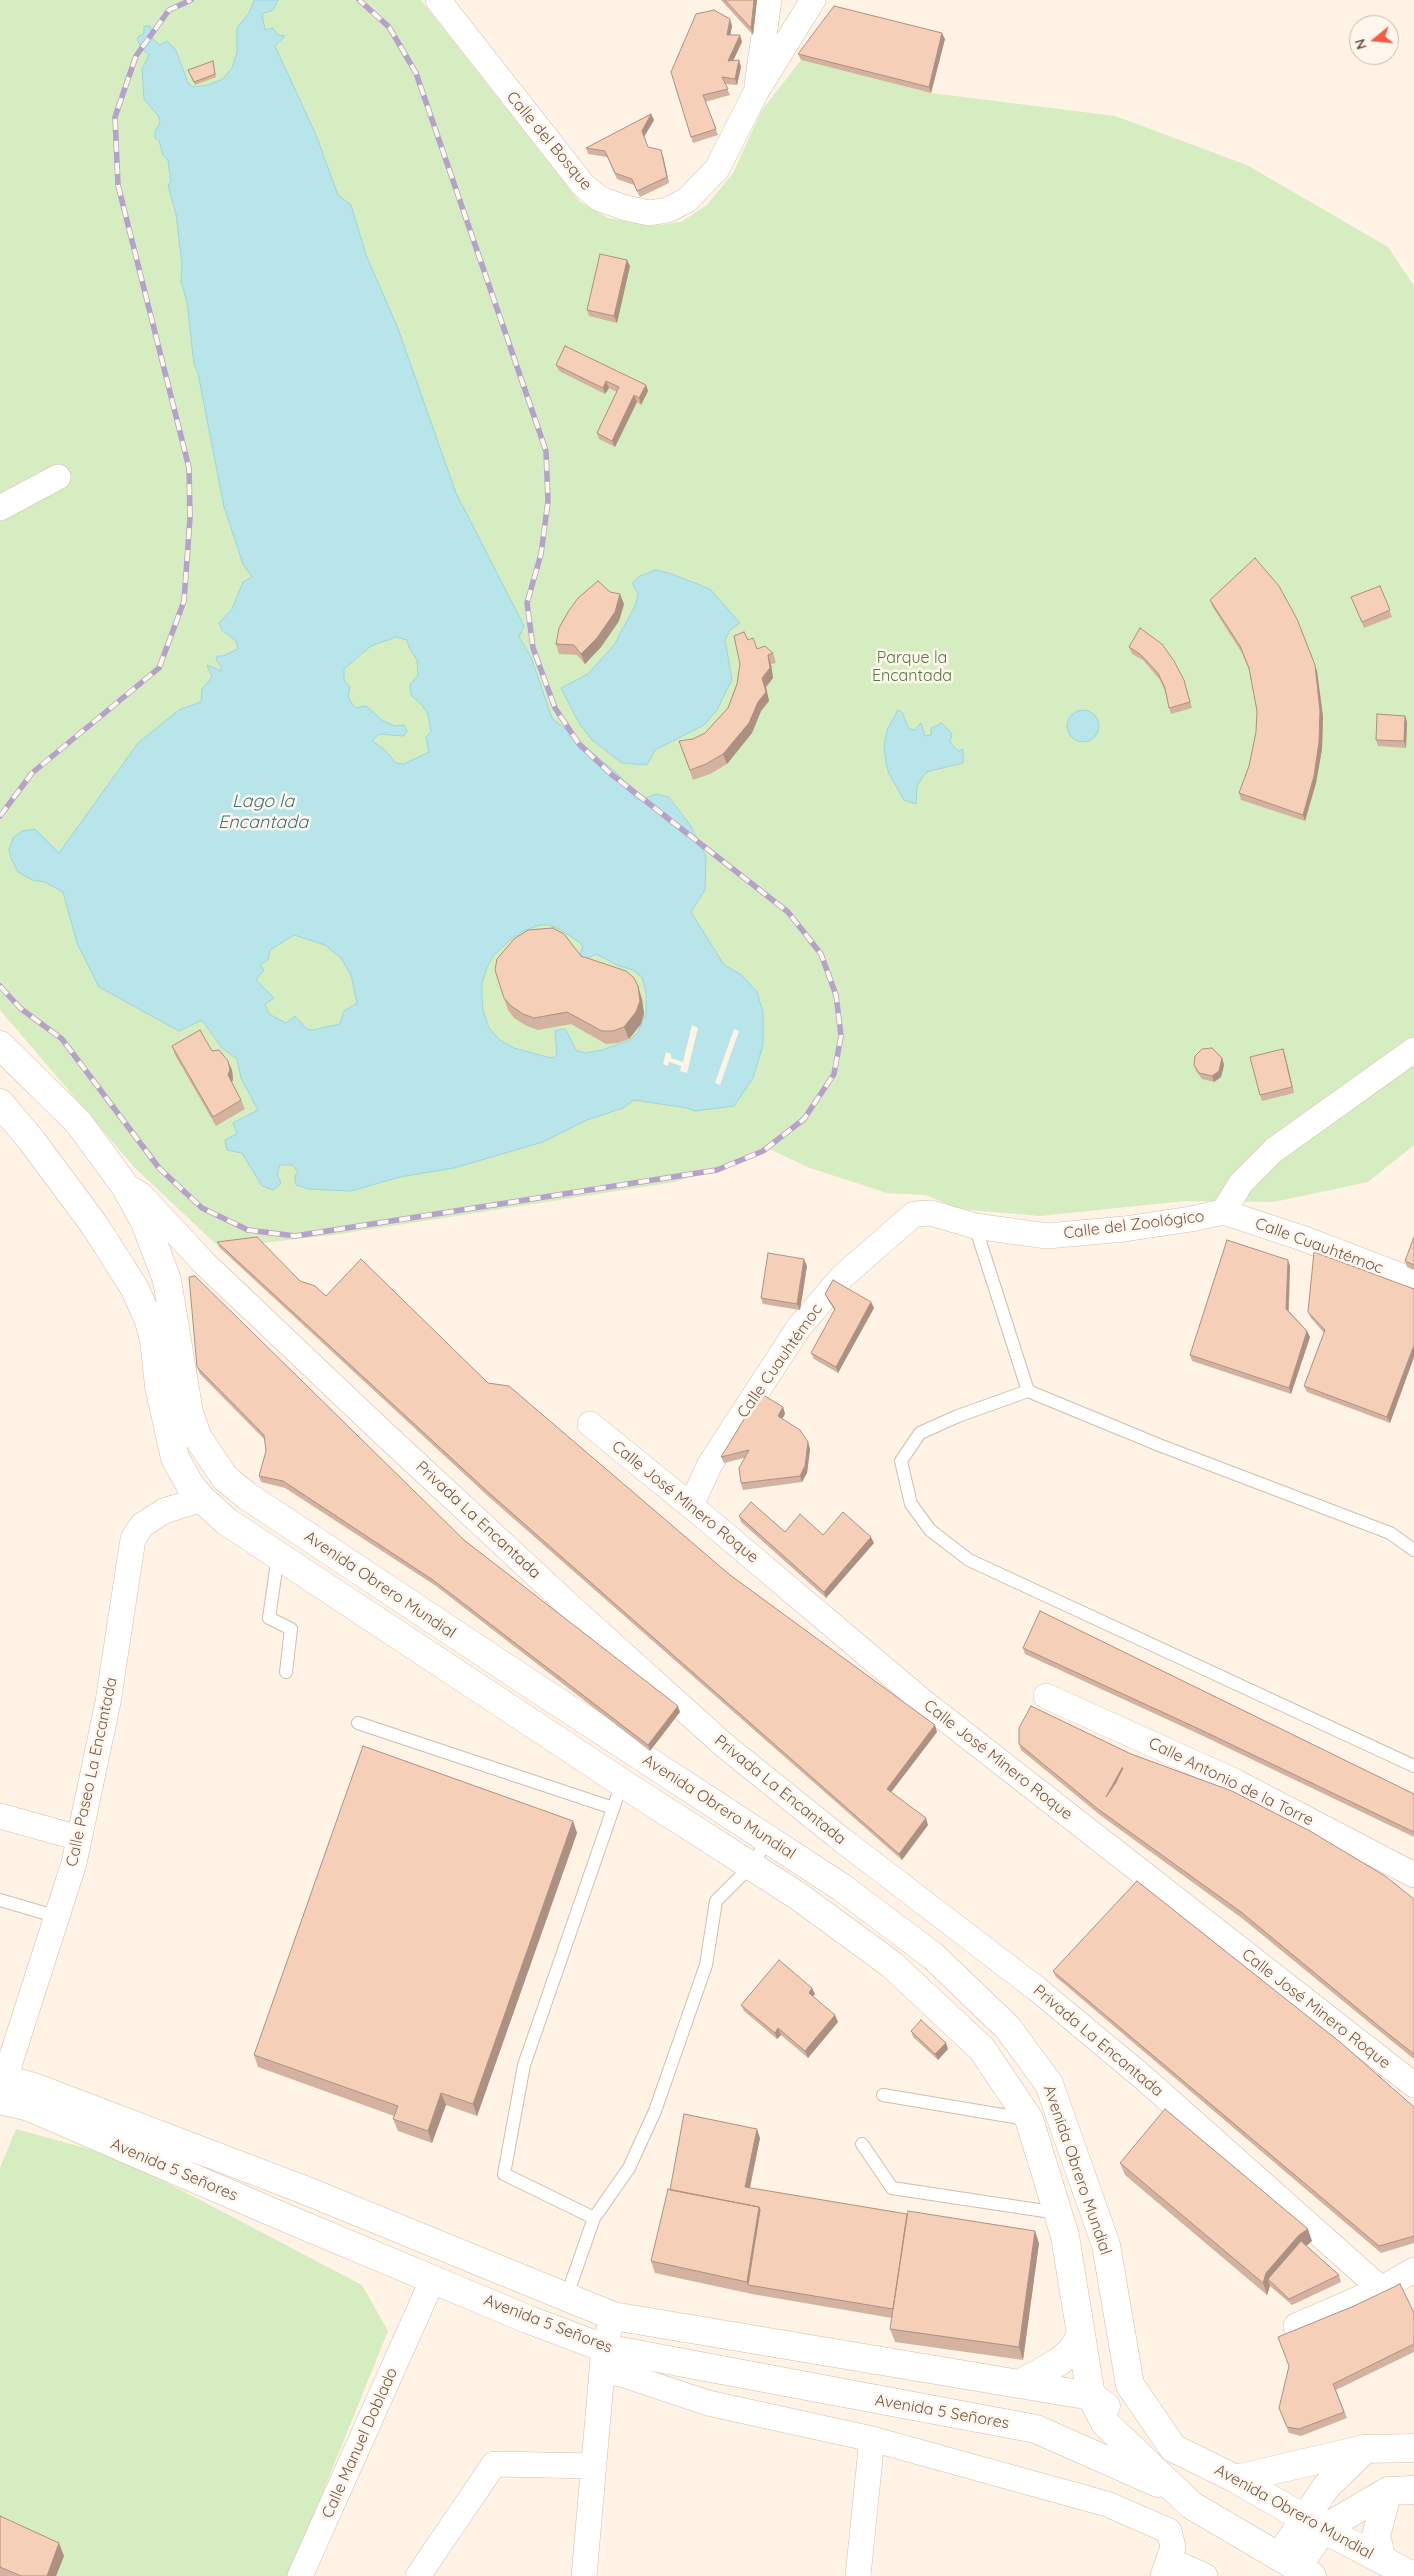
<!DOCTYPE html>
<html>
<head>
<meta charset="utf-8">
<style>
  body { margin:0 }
  #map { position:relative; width:1414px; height:2576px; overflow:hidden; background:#fef3e4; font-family:Quicksand,sans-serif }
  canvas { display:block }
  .north { position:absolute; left:1349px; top:15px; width:50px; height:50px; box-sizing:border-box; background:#fff7ed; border:1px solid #cab7ab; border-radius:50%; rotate:253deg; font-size:14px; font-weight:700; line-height:20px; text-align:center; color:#7a5647 }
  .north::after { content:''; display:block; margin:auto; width:18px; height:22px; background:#f35e3f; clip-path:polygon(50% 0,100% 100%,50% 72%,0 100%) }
</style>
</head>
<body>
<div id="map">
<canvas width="1414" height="2576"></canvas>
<div class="north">N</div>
</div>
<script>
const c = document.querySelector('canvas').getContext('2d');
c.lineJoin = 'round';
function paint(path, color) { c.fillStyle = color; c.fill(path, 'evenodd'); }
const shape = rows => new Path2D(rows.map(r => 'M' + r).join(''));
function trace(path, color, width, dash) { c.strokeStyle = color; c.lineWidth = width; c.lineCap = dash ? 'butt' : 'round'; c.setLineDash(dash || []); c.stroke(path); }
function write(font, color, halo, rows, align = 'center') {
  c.font = font + ' Quicksand,sans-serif'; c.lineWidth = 5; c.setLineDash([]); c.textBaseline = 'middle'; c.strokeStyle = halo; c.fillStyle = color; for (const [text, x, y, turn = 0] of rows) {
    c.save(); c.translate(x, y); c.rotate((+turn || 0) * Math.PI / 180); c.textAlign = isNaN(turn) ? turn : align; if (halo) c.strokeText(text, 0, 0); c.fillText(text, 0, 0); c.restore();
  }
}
paint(shape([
  [0,0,421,0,579,201,608,218,652,226,681,222,707,205,733,173,762,110,801,60,931,93,1115,116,1247,165,1388,247,1414,286,1414,1145,1368,1182,1274,1202,1185,1201,1040,1216,959,1209,926,1195,887,1193,810,1168,769,1149,675,1182,340,1234,220,1248,134,1167,0,1010],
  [16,2129,118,2157,362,2285,388,2331,289,2576,0,2576,0,2168]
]), '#d5edc1');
const water = shape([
  [254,0,278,0,273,10,262,14,265,30,273,28,278,35,285,36,275,46,316,135,338,195,351,205,366,255,397,326,456,493,524,626,519,637,531,657,552,718,621,777,636,799,641,800,656,794,669,797,691,826,706,857,705,890,691,912,724,965,742,975,757,992,763,1012,763,1045,753,1078,734,1106,695,1111,687,1108,634,1100,623,1108,587,1120,543,1142,454,1168,400,1177,351,1191,309,1189,296,1185,295,1176,298,1171,292,1165,280,1165,277,1174,281,1183,273,1190,262,1186,242,1153,227,1150,225,1140,237,1134,233,1123,258,1110,241,1078,237,1059,222,1048,202,1020,179,1031,99,987,77,943,63,892,45,882,32,880,18,872,11,858,9,849,13,838,22,831,35,829,59,853,138,743,179,710,201,702,202,689,212,677,207,665,221,671,221,666,216,661,217,656,223,656,238,649,236,641,222,630,219,623,232,609,243,582,252,577,243,564,224,507,198,373,194,364,187,302,181,281,182,264,176,214,168,185,171,182,168,160,163,155,159,141,155,138,155,131,160,123,159,117,144,99,142,69,149,55,141,48,137,38,144,33,144,26,150,26,153,39,160,45,167,41,176,50,188,83,193,87,208,85,223,79,232,68,237,52,237,28,249,13,254,0],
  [396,637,407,640,409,647,417,660,418,675,410,685,411,695,422,705,428,714,431,732,426,737,429,752,404,764,396,763,384,749,372,741,379,734,404,736,407,731,404,725,395,726,383,721,366,706,355,708,348,697,350,687,344,680,344,669,371,646,396,637],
  [540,925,550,925,559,929,581,943,583,947,580,954,584,960,596,954,617,965,633,970,642,977,646,992,646,1014,638,1032,630,1040,602,1050,585,1053,576,1050,566,1030,562,1029,555,1031,557,1054,555,1057,551,1058,514,1048,500,1040,489,1028,483,1010,482,998,482,983,487,968,493,956,510,940,523,931,540,925],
  [294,935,325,945,341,958,351,975,357,1003,344,1011,340,1024,313,1030,307,1029,295,1016,286,1023,269,1014,265,1004,274,998,256,980,264,970,260,965,268,960,270,950,294,935],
  [656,570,672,574,710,589,740,623,730,630,725,640,732,679,717,710,704,725,655,750,647,765,622,763,593,741,580,725,561,688,588,674,614,645,636,604,638,594,632,583,640,576,656,570],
  '1067 726a16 16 0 1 1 32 0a16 16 0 1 1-32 0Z',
  [898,710,902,712,909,729,915,730,921,723,925,736,931,735,931,728,942,723,952,734,950,742,955,748,959,751,963,749,963,763,926,772,917,786,916,804,904,800,889,774,886,763,884,746,887,730,898,710]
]);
paint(water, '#b7e5ea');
trace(water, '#9cd6dd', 1);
paint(shape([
  [692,1025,698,1028,687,1073,680,1071,681,1066,669,1062,668,1066,663,1064,666,1052,671,1054,671,1058,683,1062],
  [734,1029,739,1031,720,1085,715,1083]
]), '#fef3e4');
const lane = shape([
  [975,1226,1028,1391],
  [1414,1550,1390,1533,1159,1445,1028,1391,958,1416,920,1433,901,1461,911,1504,930,1530,969,1560,1414,1766],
  [278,1556,269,1618,291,1629,286,1672],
  [358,1723,613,1808],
  [0,1900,58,1917],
  [883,2095,1026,2119],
  [862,2144,892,2188,1058,2213],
  [594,2218,504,2174,524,2065,622,1783],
  [566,2298,594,2218,629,2168,655,2111,706,1965,716,1901,751,1866,769,1838]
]);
const street = shape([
  [438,0,583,185,600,199,626,208,649,213,668,210,687,200,717,169,756,92,813,0],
  [757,85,769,0],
  [0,508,58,477],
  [126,1186,141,1195,204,1263,379,1429,572,1608,725,1746,842,1840,1037,1989,1145,2079,1381,2289],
  [1223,1212,1302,1238,1414,1281],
  [590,1424,702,1515,921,1700,1414,2085],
  [691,1505,710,1464,799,1327,843,1276,914,1214,931,1213,975,1226,1047,1236,1124,1229,1191,1219,1223,1212,1241,1183,1274,1150,1414,1050],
  [1046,1696,1234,1781,1414,1875],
  [0,1816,79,1838],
  [0,2088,5,2078,74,1863,108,1702,133,1539,142,1525,164,1511,202,1499],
  [1296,2326,1381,2289,1414,2270],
  [602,2372,621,2374,708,2403,872,2439,1107,2504,1169,2531,1173,2547,1163,2576],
  [1169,2560,1205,2576],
  [300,2576,433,2279],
  [418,2576,494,2464,592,2466],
  [584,2576,604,2348,613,2316],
  [858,2576,872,2439]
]);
const secondary = shape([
  [0,1045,79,1123,125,1186,145,1222,167,1280,189,1413,198,1438,225,1478,247,1496,535,1687,841,1887,933,1956,1008,2028,1049,2084,1106,2245,1130,2385,1173,2448,1236,2479,1323,2529,1413,2576],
  [0,1103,32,1141,95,1226,135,1289,149,1321,154,1340,159,1386,175,1458,190,1485,202,1499,226,1521,622,1783,798,1896,891,1964,982,2049,1029,2119,1065,2236,1091,2396,1105,2423,1191,2505,1312,2576],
  [0,2078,34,2087,302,2189,613,2316,1091,2396,1106,2406],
  [0,2100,29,2107,286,2218,527,2319,604,2348,1036,2429,1158,2483],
  [1020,2384,1060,2361,1072,2350,1081,2336],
  [1236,2479,1364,2449],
  [1279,2557,1326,2487,1365,2449,1414,2448],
  [1382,2559,1376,2536,1388,2491],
  [1297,2568,1323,2529,1388,2491,1414,2490]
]);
trace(lane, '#d4bcac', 14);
trace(street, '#d4bcac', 26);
trace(secondary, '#d7bba9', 29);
trace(lane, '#fff', 12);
trace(street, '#fff', 25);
trace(secondary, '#fff', 28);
const rail = shape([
  [0,816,32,773,159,668,184,601,190,518,189,468,118,185,115,117,136,56,169,10,191,0],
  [0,986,20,1008,62,1039,159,1168,202,1208,248,1230,295,1236,717,1170,763,1151,804,1119,834,1074,841,1036,836,995,821,954,788,912,611,774,579,744,555,708,533,648,527,603,541,554,548,501,546,451,416,73,389,27,359,0]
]);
trace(rail, '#b5a1c9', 5.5);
trace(rail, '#fff7ed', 4, [11]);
paint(shape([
  [721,0,757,0,753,35],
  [732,26,730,35,742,42,733,61,739,60,741,67,737,85,725,84,730,95,705,102,718,135,693,143,671,72],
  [945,39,931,93,801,60,798,54],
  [213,61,214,64,216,77,195,85,188,70],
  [651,114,654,120,644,137,648,147,663,156,669,183,640,197,634,185,617,179,607,157,588,154,586,148],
  [627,260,630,266,617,323,589,316,587,310],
  [556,365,646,385,648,391,641,405,637,402,615,447,599,439,597,433,617,392,609,388,605,394,559,371],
  [1380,586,1392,617,1364,628,1354,604],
  [610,592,624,604,619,621,601,647,585,664,577,655,559,654,556,644],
  [1210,600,1317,671,1323,717,1322,749,1316,783,1305,821,1241,800,1239,793,1249,766,1256,732,1257,711,1249,670,1242,653,1212,606],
  [748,640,757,649,773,653,776,663,771,664,773,678,766,687,769,701,761,711,752,733,727,764,710,774,693,780,679,741,693,739,705,733,728,708,737,684],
  [1129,647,1184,680,1192,708,1171,714,1169,708,1165,691,1160,680,1143,660,1132,654],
  [1405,716,1407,722,1406,748,1378,746,1376,740],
  [581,956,642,999,644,1014,641,1024,629,1039,618,1043,606,1044,571,1024,538,1030,527,1026,514,1018,508,1010,504,998],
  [172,1046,212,1051,232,1070,233,1079,232,1083,241,1100,245,1109,216,1126,175,1055],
  [1285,1055,1294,1093,1262,1101,1260,1095],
  [1222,1058,1224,1065,1221,1077,1214,1082,1202,1079,1196,1071,1194,1065],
  [1414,1237,1414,1270,1407,1267,1405,1261],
  [217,1242,300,1281,326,1296,488,1383,730,1575,937,1732,891,1792,928,1825,902,1860,489,1497,220,1248],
  [807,1266,800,1310,763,1304,761,1298],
  [1290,1266,1289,1311,1307,1331,1310,1337,1291,1394,1192,1361,1190,1355],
  [1414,1289,1414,1357,1390,1423,1307,1392,1304,1386,1324,1333,1311,1318,1308,1312],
  [825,1294,871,1302,874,1308,838,1373,814,1359,811,1353,835,1311,828,1300],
  [197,1367,464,1540,680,1712,650,1751,436,1586,285,1488,261,1482,259,1476,266,1451,265,1440,200,1374],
  [783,1407,785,1414,782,1419,808,1442,810,1449,807,1473,802,1482,743,1490,741,1483,744,1458,724,1463,721,1457],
  [739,1516,785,1532,874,1543,826,1598,741,1522],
  [1023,1648,1414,1794,1414,1837,1201,1735,1025,1654],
  [1031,1706,1414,1899,1414,2059,1388,2038,1243,1919,1100,1815,1021,1750,1019,1744],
  [573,1821,577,1833,477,2116,446,2105,432,2143,398,2131,393,2119,394,2116,258,2067,254,2055],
  [1053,1971,1414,2107,1414,2243,1381,2253,1056,1977],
  [812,1988,815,1994,813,1996,838,2022,808,2058,781,2035,777,2039,744,2011,741,2005],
  [911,2031,948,2049,938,2060,913,2037],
  [760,2138,750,2188,1039,2243,1023,2360,895,2342,890,2329,892,2318,752,2294,655,2273,651,2261,670,2190],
  [1120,2163,1312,2241,1306,2246,1339,2275,1341,2282,1292,2305,1270,2286,1267,2295,1125,2175],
  [1414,2313,1414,2352,1336,2390,1347,2418,1301,2436,1289,2433,1279,2408],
  [0,2516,64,2556,56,2576,0,2576]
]), '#d4b29f');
paint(shape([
  [754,0,757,0,753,35,751,28],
  [730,19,732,26,729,41,727,35],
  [942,33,945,39,931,93,929,87],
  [740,35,742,42,730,67,728,61],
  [739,60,741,67,737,85,735,79],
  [651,114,654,120,644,137,642,131],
  [661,150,663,156,669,183,667,177],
  [627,260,630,266,617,323,614,316],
  [606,381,609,388,605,394,603,388],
  [646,385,648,391,641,405,639,398],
  [634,395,637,402,615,447,612,441],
  [620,594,624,604,619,621,601,647,585,664,581,654],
  [768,655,771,664,773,678,766,687,769,701,761,711,752,733,727,764,723,754,762,678],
  [1315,665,1317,671,1323,717,1322,749,1316,783,1305,821,1303,815],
  [1405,716,1407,722,1406,748,1404,741],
  [638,986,642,999,644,1014,641,1024,629,1039,624,1027],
  [1283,1049,1285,1055,1294,1093,1292,1087],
  [1222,1058,1224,1065,1221,1077,1214,1082,1212,1076],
  [228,1061,232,1070,233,1079,231,1085,228,1075],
  [804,1259,807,1266,800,1310,797,1304],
  [1288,1260,1290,1266,1288,1315,1286,1309],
  [871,1302,874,1308,838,1373,836,1367],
  [1307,1331,1310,1337,1291,1394,1289,1388],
  [1414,1345,1414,1357,1390,1423,1387,1417],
  [783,1407,785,1414,780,1422,778,1416],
  [808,1442,810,1449,807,1473,802,1482,800,1476],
  [871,1537,874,1543,826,1598,824,1592],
  [678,1706,680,1712,650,1751,648,1745],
  [935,1725,937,1732,889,1795,887,1789],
  [1122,1768,1125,1774,1106,1797],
  [926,1818,928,1825,902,1860,899,1854],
  [573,1821,577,1833,477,2116,473,2104],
  [812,1988,815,1994,811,1999,809,1993],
  [835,2015,838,2022,808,2058,805,2051],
  [778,2028,781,2035,777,2039,775,2033],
  [946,2043,948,2049,938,2060,935,2054],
  [441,2093,446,2105,432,2143,428,2131],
  [757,2129,760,2138,748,2196,745,2187],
  [759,2207,764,2220,748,2285,747,2282],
  [1308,2229,1312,2241,1304,2248,1268,2279,1270,2286,1267,2295,1263,2283,1266,2273,1299,2235],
  [1035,2231,1039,2243,1023,2360,1019,2347],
  [59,2543,64,2556,56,2576,47,2576]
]), '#ac9182');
const building = shape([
  [725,0,754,0,751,28,725,0],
  [834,6,942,33,929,87,798,54,834,6],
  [714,10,730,19,727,35,740,35,728,61,739,60,735,79,722,77,728,89,703,95,716,129,691,137,671,72,696,14,714,10],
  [213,61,215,74,194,82,188,70,213,61],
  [651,114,642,131,648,147,661,150,667,177,637,191,632,179,615,173,605,151,586,148,651,114],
  [600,254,627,260,614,316,587,310,600,254],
  [565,346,646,385,639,398,634,395,612,441,597,433,619,387,606,381,603,388,556,365,565,346],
  [1255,558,1279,586,1297,619,1315,665,1320,711,1319,742,1314,776,1303,815,1239,793,1249,766,1256,732,1257,711,1249,668,1240,646,1210,600,1255,558],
  [598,581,610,592,620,594,615,612,597,638,581,654,574,645,556,644,559,628,568,612,578,598,598,581],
  [1380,586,1390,610,1362,622,1351,597,1380,586],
  [1140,628,1162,644,1174,661,1184,680,1190,702,1169,708,1165,688,1158,673,1140,654,1129,647,1140,628],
  [744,632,748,640,753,638,757,649,765,646,773,653,768,655,770,668,762,678,766,692,758,702,749,723,723,754,706,764,690,770,679,741,693,739,705,733,728,708,737,684,740,664,734,636,744,632],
  [1377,714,1405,716,1404,741,1376,740,1377,714],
  [553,928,564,934,581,956,626,971,634,978,638,986,640,1001,636,1012,624,1027,613,1031,602,1031,567,1012,534,1018,523,1014,510,1005,504,998,495,970,497,959,514,939,528,930,553,928],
  [200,1030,212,1051,219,1050,228,1061,230,1070,228,1075,241,1100,213,1117,172,1046,200,1030],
  [1212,1048,1222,1058,1219,1071,1212,1076,1199,1073,1194,1065,1195,1056,1202,1049,1212,1048],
  [1283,1049,1292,1087,1260,1095,1250,1057,1283,1049],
  [257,1237,300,1281,315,1286,326,1296,361,1259,488,1383,509,1386,730,1575,935,1725,887,1789,926,1818,899,1854,487,1491,217,1242,257,1237],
  [1414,1237,1414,1265,1405,1261,1414,1237],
  [1227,1240,1288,1260,1286,1309,1307,1331,1289,1388,1190,1355,1227,1240],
  [1314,1252,1414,1289,1414,1345,1387,1417,1304,1386,1325,1330,1308,1312,1314,1252],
  [768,1253,804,1259,797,1304,761,1298,768,1253],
  [195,1276,464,1540,678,1706,648,1745,433,1580,283,1481,259,1476,266,1451,264,1435,197,1367,189,1277,195,1276],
  [833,1280,871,1302,836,1367,811,1353,835,1309,825,1294,833,1280],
  [760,1393,783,1407,778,1416,800,1430,808,1442,805,1466,800,1476,741,1483,739,1468,749,1450,721,1457,760,1393],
  [751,1502,785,1532,800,1514,823,1535,843,1512,871,1537,824,1592,739,1516,751,1502],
  [1040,1611,1414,1794,1414,1832,1199,1729,1023,1648,1040,1611],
  [1031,1706,1131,1754,1232,1791,1310,1831,1385,1876,1414,1899,1414,2054,1386,2032,1241,1912,1098,1809,1019,1744,1019,1728,1031,1706],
  [1122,1768,1123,1768,1115,1784,1106,1797,1122,1768],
  [363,1746,573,1821,473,2104,441,2093,428,2131,393,2119,398,2106,254,2055,363,1746],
  [1137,1881,1340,2042,1414,2107,1414,2236,1379,2246,1053,1971,1137,1881],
  [779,1960,812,1988,809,1993,835,2015,805,2051,778,2028,775,2033,741,2005,779,1960],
  [921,2020,946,2043,935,2054,911,2031,921,2020],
  [1165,2109,1308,2229,1299,2235,1266,2273,1263,2283,1120,2163,1165,2109],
  [684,2114,757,2129,745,2187,907,2214,893,2309,748,2285,760,2210,759,2207,670,2190,684,2114],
  [668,2189,759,2207,747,2282,651,2261,668,2189],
  [908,2211,1035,2231,1019,2347,890,2329,908,2211],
  [1301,2241,1339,2275,1289,2299,1268,2279,1301,2241],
  [1400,2284,1414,2313,1414,2344,1333,2384,1344,2412,1299,2429,1287,2427,1279,2408,1289,2366,1278,2337,1354,2306,1400,2284],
  [0,2516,59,2543,47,2576,21,2576,0,2567,0,2516]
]);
paint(building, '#f6cfb9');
trace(building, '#ac9182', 1);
write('16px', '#7a5647', '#fff7ed', [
  ["Calle del Bosque",549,141,50],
  ["Calle del Zoológico",1134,1225,-7],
  ["Calle Cuauhtémoc",1319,1246,20],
  ["Calle Cuauhtémoc",780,1361,-55],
  ["Calle José Minero Roque",685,1502,39],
  ["Privada La Encantada",478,1520,43],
  ["Avenida Obrero Mundial",380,1585,34],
  ["Calle José Minero Roque",998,1760,38],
  ["Calle Paseo La Encantada",92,1772,-78],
  ["Calle Antonio de la Torre",1231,1782,26],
  ["Privada La Encantada",780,1790,39],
  ["Avenida Obrero Mundial",719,1807,33],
  ["Calle José Minero Roque",1316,2009,38],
  ["Privada La Encantada",1098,2041,40],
  ["Avenida 5 Señores",174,2170,23],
  ["Avenida Obrero Mundial",1077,2170,71],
  ["Avenida 5 Señores",548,2324,21],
  ["Avenida 5 Señores",942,2412,10],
  ["Calle Manuel Doblado",360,2443,-66],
  ["Avenida Obrero Mundial",1294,2512,29]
]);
write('16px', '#517a3c', '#fff7ed', [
  ["Parque la",912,658],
  ["Encantada",912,676]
]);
write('italic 18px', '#397880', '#fff7ed', [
  ["Lago la",263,802],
  ["Encantada",263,823]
]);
</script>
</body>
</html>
